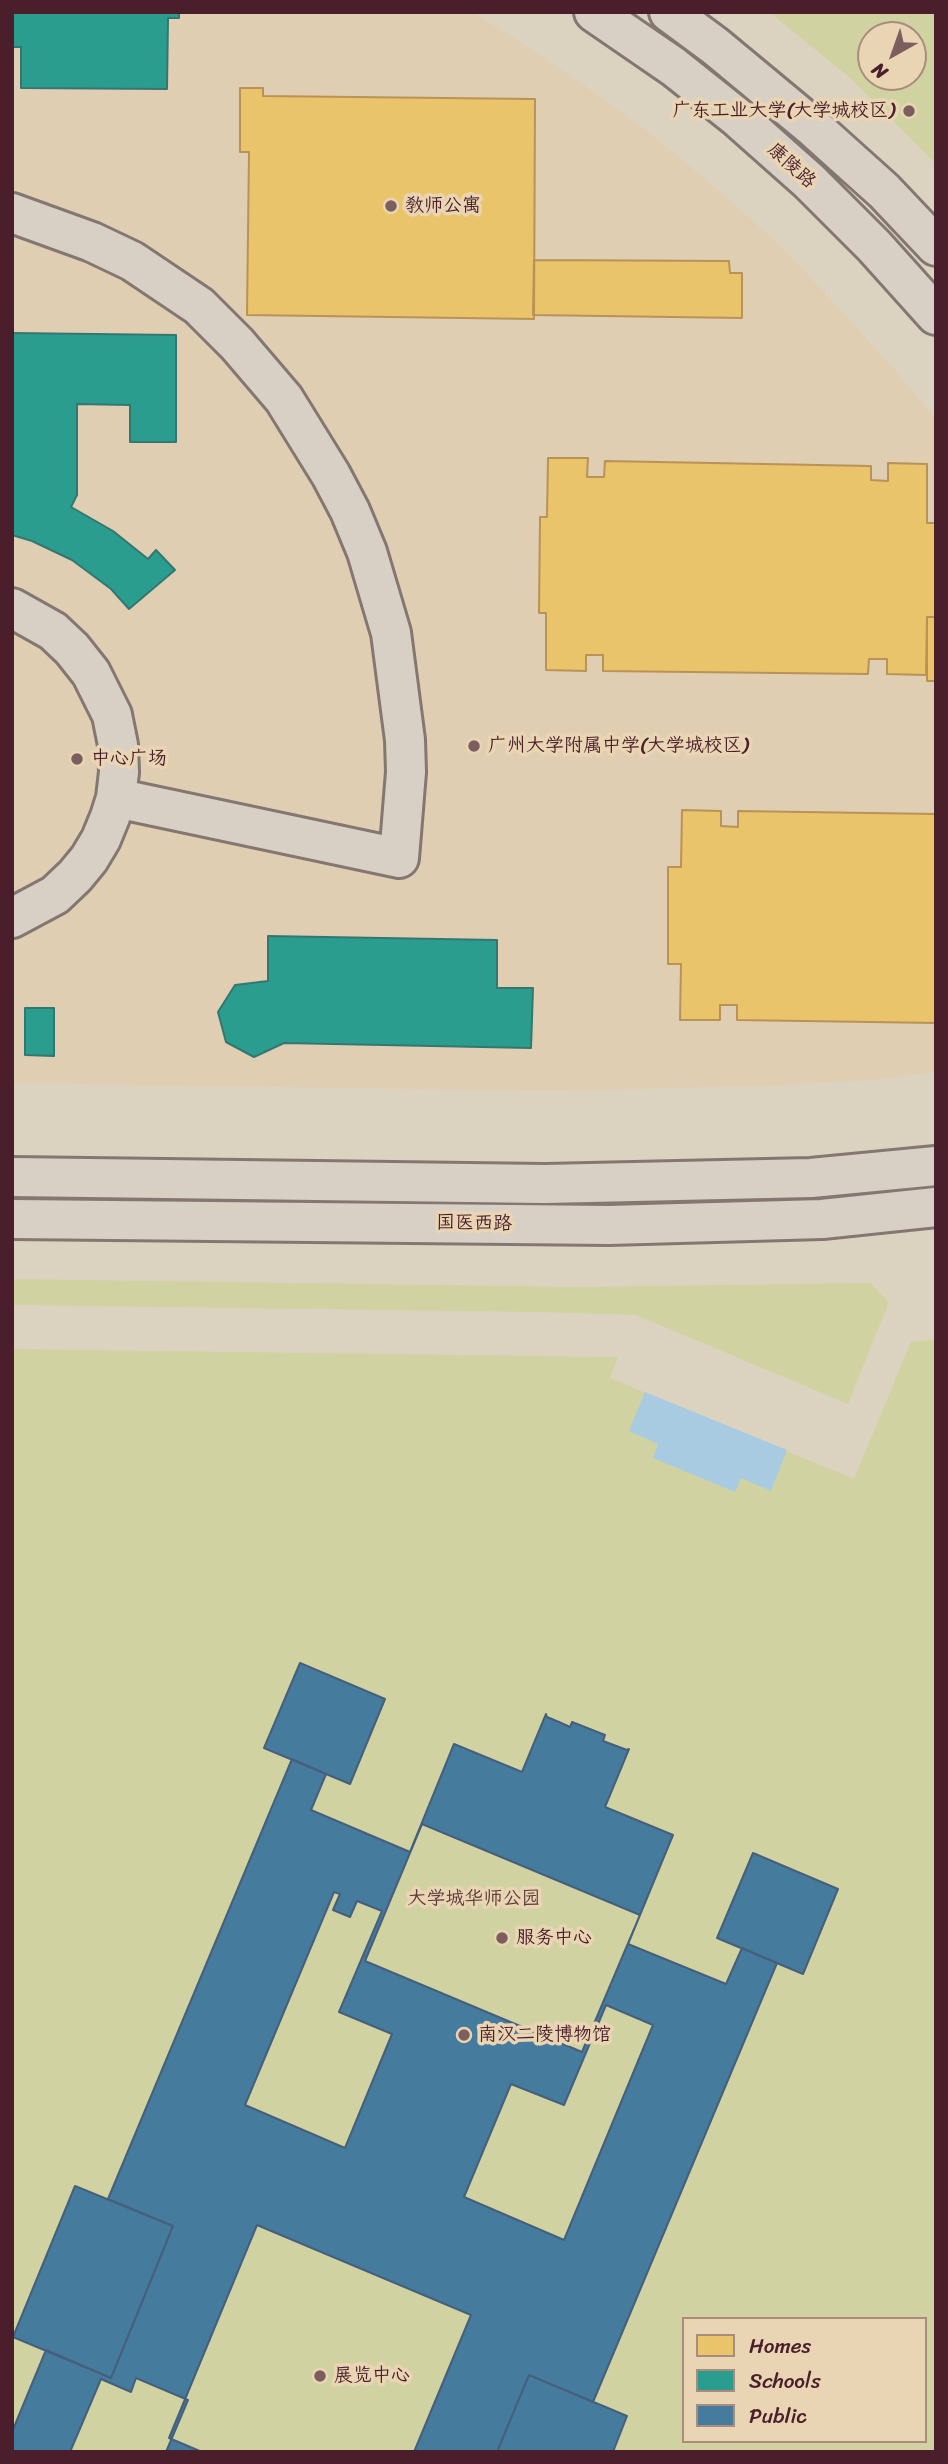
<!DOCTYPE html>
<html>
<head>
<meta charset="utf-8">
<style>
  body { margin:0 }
  #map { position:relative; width:948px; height:2464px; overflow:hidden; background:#dcd2c0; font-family:Sriracha,sans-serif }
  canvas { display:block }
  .frame { position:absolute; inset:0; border:14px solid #4a1f2b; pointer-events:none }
  .legend { position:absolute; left:682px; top:2317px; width:245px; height:126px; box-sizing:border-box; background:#e9d5b3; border:2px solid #a98c7d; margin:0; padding:9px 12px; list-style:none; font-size:21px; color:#4a1f2b }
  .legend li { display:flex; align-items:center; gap:14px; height:35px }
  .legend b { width:35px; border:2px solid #a98c7d }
  .north { position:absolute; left:857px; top:21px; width:70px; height:70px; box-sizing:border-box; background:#e9d5b3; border:2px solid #a98c7d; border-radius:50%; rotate:220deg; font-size:19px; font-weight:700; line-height:28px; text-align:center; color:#4a1f2b }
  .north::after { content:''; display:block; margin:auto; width:24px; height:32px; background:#7d5e5f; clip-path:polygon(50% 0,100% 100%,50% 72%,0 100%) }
</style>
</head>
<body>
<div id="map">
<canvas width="948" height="2464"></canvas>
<div class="frame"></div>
<ul class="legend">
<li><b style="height:19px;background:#e9c46a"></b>Homes</li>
<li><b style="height:19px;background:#2a9d8f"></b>Schools</li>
<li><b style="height:19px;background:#457b9d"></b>Public</li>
</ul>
<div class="north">N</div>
</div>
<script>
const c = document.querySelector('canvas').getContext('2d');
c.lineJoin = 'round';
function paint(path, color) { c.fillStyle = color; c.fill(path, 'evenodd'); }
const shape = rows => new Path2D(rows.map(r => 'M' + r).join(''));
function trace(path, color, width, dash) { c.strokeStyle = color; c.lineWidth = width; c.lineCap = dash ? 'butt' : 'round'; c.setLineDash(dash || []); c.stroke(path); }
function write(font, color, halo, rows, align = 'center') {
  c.font = font + ' Sriracha,"LXGW WenKai TC",sans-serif'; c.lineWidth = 7; c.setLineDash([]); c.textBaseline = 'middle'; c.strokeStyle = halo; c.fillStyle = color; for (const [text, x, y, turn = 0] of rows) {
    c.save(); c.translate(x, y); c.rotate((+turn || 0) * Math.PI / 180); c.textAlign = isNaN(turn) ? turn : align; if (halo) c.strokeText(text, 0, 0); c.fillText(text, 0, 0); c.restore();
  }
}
paint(shape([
  [12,12,471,12,508,34,585,86,643,128,707,180,783,248,887,361,936,419,936,1072,873,1080,783,1085,556,1091,12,1083]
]), '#e0ceb2');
paint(shape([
  [769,12,936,12,936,164,848,76],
  [871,35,913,35,913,77,871,77],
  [12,1279,580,1287,870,1283,889,1302,848,1404,636,1315,538,1312,12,1305],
  [936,1339,936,2452,12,2452,12,1349,618,1357,610,1378,854,1479,911,1342],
  [684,2319,925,2319,925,2441,684,2441]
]), '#d0d3a1');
paint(shape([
  [645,1392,787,1450,771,1491,741,1478,735,1492,653,1458,658,1444,629,1431]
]), '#a8cbe2');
const homes = shape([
  [240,88,263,88,263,96,535,99,534,319,247,315,249,152,240,152,240,88],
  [534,260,729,261,730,273,742,273,742,318,533,315,534,260],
  [548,458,588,458,587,477,604,477,605,461,871,466,871,480,888,481,888,463,927,464,927,523,936,523,936,617,927,617,926,675,887,674,887,659,869,659,868,674,603,671,603,655,586,655,586,671,546,670,546,613,539,613,540,517,547,517,548,458],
  [927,617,936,617,936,681,927,681,927,617],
  [682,810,721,811,721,826,738,827,738,811,936,814,936,1023,737,1020,737,1005,720,1005,720,1020,680,1020,681,964,668,964,668,867,681,867,682,810]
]);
paint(homes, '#e9c46a');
trace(homes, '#b99257', 2);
const schools = shape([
  [12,12,179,12,179,18,168,18,167,89,21,88,21,47,12,47,12,12],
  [12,333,176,335,176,442,130,442,130,405,77,404,77,495,71,507,113,531,148,559,156,550,175,570,129,609,111,589,72,560,32,541,12,535,12,333],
  [268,936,497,940,497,988,533,988,531,1048,284,1043,254,1057,226,1042,218,1012,235,985,268,981,268,936],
  [25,1008,54,1008,54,1056,25,1055,25,1008]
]);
paint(schools, '#2a9d8f');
trace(schools, '#347771', 2);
const public = shape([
  [300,1663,385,1699,350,1784,264,1748,300,1663],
  [546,1714,547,1717,559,1722,570,1727,572,1722,605,1735,603,1741,627,1750,629,1749,605,1807,673,1835,628,1944,726,1984,742,1948,777,1963,593,2402,529,2375,497,2452,166,2452,188,2400,136,2378,131,2392,101,2379,70,2452,12,2452,12,2432,46,2350,111,2378,173,2226,108,2199,292,1759,326,1774,311,1810,410,1852,454,1744,522,1772,546,1714],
  [334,1892,340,1894,333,1910,350,1917,357,1901,382,1911,339,2012,392,2034,345,2148,245,2105,334,1892],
  [606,2005,653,2025,564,2240,464,2197,511,2084,564,2105,606,2005],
  [422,1824,640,1915,582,2052,365,1961,422,1824],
  [753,1853,838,1889,803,1974,717,1938,753,1853],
  [75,2186,173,2226,111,2378,13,2337,75,2186],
  [257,2225,471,2315,414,2452,202,2452,169,2438,257,2225],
  [529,2375,627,2416,613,2452,497,2452,529,2375]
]);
paint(public, '#457b9d');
trace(public, '#465f7b', 2);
const minor = shape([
  [594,12,674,67,738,118,809,181,874,246,936,315],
  [669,12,715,46,815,129,884,191,936,246],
  [12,213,92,242,132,261,199,306,237,344,284,399,331,475,350,511,367,552,391,633,405,740,406,772,399,858,116,798],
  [12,608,53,631,72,649,91,673,112,715,118,745,119,772,116,798,110,817,101,839,89,859,75,876,55,895,12,918]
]);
const major = shape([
  [12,1177,545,1184,811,1178,936,1166],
  [12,1219,609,1225,822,1219,936,1207]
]);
trace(minor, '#847771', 44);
trace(major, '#847771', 44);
trace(minor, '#d8d0c4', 38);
trace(major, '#d8d0c4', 38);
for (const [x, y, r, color] of [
  [909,111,7,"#7d5e5f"],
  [391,206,7,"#7d5e5f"],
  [474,746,7,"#7d5e5f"],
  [77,759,7,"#7d5e5f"],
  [502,1938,7,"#7d5e5f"],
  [464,2035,7,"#7d5e5f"],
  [320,2376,7,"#7d5e5f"]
]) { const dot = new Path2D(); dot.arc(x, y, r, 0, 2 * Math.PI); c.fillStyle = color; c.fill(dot); trace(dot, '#e9d5b3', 2.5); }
write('19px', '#4a1f2b', '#e9d5b3', [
  ["广东工业大学(大学城校区)",895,111,"right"],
  ["教师公寓",405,206],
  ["广州大学附属中学(大学城校区)",488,746],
  ["中心广场",91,759],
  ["服务中心",516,1938],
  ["南汉二陵博物馆",478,2035],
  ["展览中心",334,2376]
], 'left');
write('19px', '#4a1f2b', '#e9d5b3', [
  ["康陵路",791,166,42],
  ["国医西路",474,1224,1]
]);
write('19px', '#5d3a39', '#e9d5b3', [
  ["大学城华师公园",474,1899]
]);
</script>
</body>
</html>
